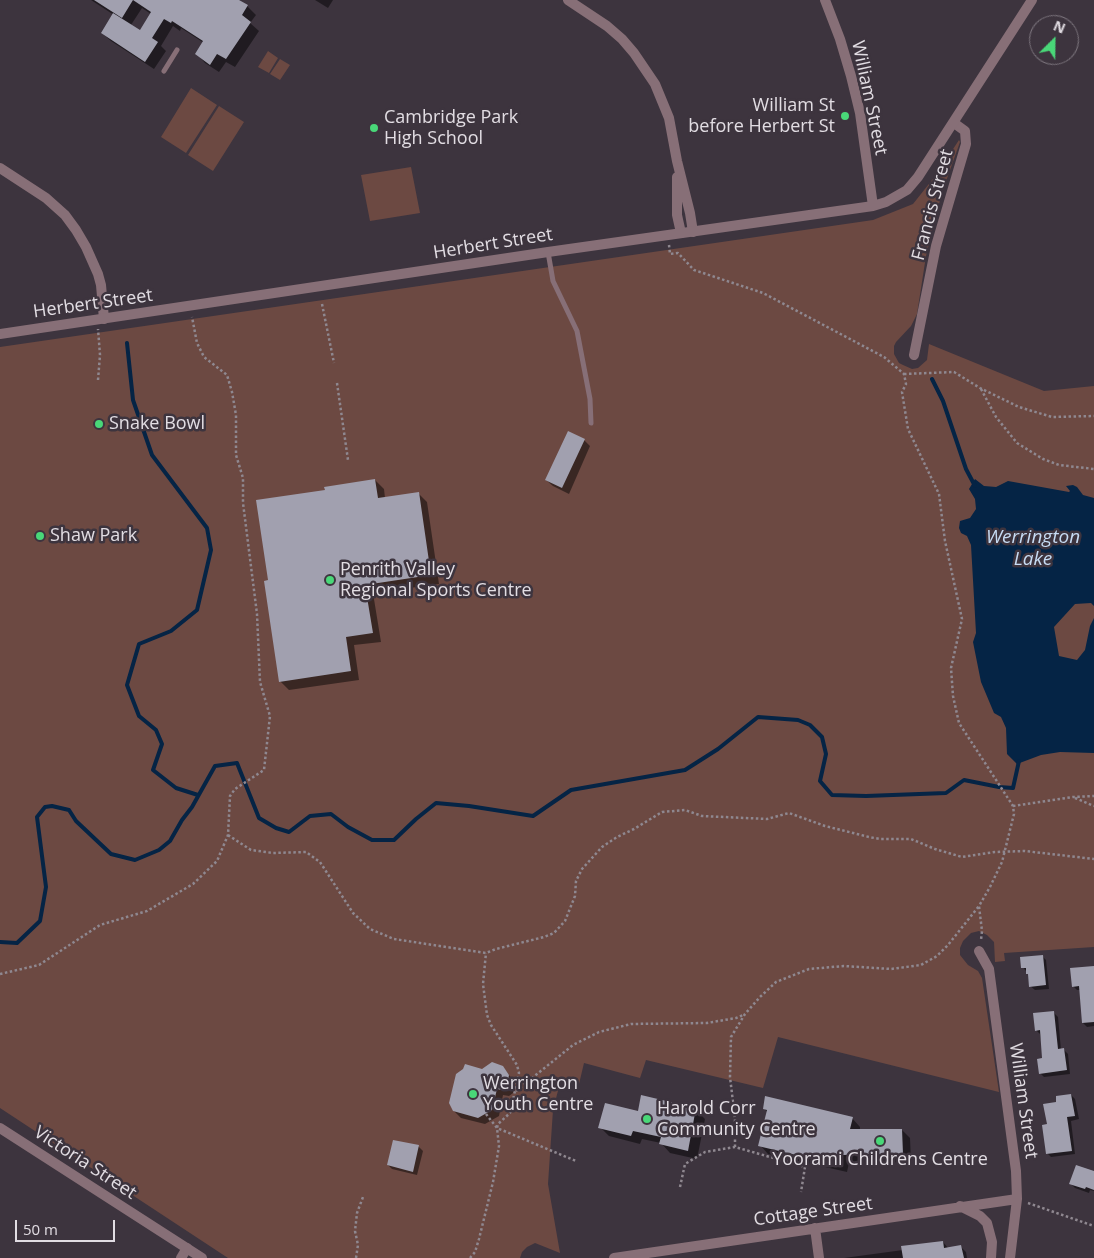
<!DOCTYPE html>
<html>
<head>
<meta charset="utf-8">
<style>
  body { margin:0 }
  #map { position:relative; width:1094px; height:1258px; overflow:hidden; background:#3d343e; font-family:"Open Sans",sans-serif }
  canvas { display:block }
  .north { position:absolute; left:1029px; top:15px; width:50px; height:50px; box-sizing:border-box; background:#3d343e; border:1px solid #7f7880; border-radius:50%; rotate:23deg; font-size:14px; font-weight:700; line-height:20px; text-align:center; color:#e2dde3 }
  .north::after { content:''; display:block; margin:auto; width:18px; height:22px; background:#49d778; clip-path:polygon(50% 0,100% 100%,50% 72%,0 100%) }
  .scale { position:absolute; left:15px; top:1220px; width:100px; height:22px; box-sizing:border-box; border:2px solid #e2dde3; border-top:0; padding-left:6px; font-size:15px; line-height:18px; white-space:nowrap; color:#e2dde3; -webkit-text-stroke:4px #3d343e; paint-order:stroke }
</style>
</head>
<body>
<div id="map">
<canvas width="1094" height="1258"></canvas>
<div class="north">N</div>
<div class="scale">50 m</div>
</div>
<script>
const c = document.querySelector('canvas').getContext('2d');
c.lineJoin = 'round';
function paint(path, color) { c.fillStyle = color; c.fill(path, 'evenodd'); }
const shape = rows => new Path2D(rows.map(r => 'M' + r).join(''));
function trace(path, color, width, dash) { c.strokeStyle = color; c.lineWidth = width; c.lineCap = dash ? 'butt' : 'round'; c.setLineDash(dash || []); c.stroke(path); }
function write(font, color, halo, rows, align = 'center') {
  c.font = font + ' "Open Sans",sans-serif'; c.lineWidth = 5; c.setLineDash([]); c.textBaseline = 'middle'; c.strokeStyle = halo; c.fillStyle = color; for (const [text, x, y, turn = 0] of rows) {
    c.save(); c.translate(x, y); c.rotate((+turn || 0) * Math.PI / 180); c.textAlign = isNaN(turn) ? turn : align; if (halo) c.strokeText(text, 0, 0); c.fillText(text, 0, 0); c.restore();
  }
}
paint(shape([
  [268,51,278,58,269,73,258,67],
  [280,59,290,65,280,80,270,74],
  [191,88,217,105,186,153,161,137],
  [219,106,244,122,213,171,188,155],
  [959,140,960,142,944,187,936,214,926,256,917,314,911,326,896,342,894,346,894,354,899,363,903,365,912,369,918,368,927,360,929,344,1044,391,1094,386,1094,947,1004,953,1005,961,995,962,994,942,987,935,979,931,971,933,963,941,960,948,960,955,968,965,978,971,982,978,999,1092,778,1037,763,1088,646,1060,640,1078,584,1063,579,1084,561,1079,553,1110,548,1184,560,1253,535,1243,527,1247,522,1252,520,1258,228,1258,0,1108,0,347,873,220,913,204,936,175],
  [411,167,420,213,370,221,361,175]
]), '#6c4942');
paint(shape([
  [975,479,984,486,996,487,1008,481,1069,492,1070,491,1066,486,1073,485,1077,487,1083,495,1094,498,1094,606,1091,603,1075,604,1054,627,1059,656,1077,660,1085,650,1090,626,1094,618,1094,753,1060,752,1041,755,1017,764,1007,754,1006,728,1001,717,994,713,981,682,973,642,976,633,971,545,967,536,961,533,959,528,960,521,970,518,976,509,975,499,969,489]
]), '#052445');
paint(shape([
  [91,0,237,0,247,6,256,15,250,23,259,31,235,67,226,62,219,72,205,63,197,54,204,43,181,28,180,31,173,26,161,46,166,51,154,69,111,41,102,33,114,15],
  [142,8,151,14,140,31,131,25],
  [315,0,333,0,328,8],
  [584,440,590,446,569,494,553,486,546,480],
  [375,480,384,489,385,498,418,493,427,502,439,584,373,593,381,642,354,645,359,680,289,690,280,681,269,581,326,491],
  [1042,956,1046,960,1049,989,1035,990,1030,986,1029,975,1023,967],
  [1094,967,1094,1026,1087,1027,1083,1023,1081,990,1077,990,1073,986],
  [1054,1013,1058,1017,1061,1050,1064,1050,1068,1054,1070,1074,1044,1077,1040,1073,1044,1059,1040,1034,1036,1030],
  [503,1067,515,1083,513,1093,509,1096,503,1095,499,1116,485,1124,461,1118,454,1111,483,1070],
  [1071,1095,1075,1099,1079,1119,1071,1121,1075,1154,1051,1157,1047,1153,1048,1125,1058,1103],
  [764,1108,852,1118,860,1127,860,1130,902,1130,910,1138,911,1162,849,1163,847,1172,768,1154,760,1145,767,1112],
  [696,1110,705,1119,697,1159,670,1153,661,1143,642,1139,640,1144,609,1136,600,1127,638,1112],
  [394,1141,419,1147,423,1151,417,1175,392,1169,388,1165],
  [1094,1172,1094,1191,1090,1190,1089,1193,1075,1188,1071,1184],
  [943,1242,948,1248,961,1247,966,1252,967,1258,844,1258,903,1250]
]), '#0007');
trace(shape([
  [127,343,133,400,152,455,207,528,211,550,197,610,171,631,139,644,127,685,139,716,156,730,162,744,153,770,176,788,198,795],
  [932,379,943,401,966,469,975,486],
  [0,942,17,943,40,921,46,887,37,817,45,807,52,806,69,810,76,821,111,854,135,860,159,850,170,841,182,820,192,807,215,766,237,763,259,818,276,828,289,832,310,816,331,814,348,827,372,840,394,840,416,819,436,803,469,806,533,816,571,790,685,770,718,749,758,717,798,720,810,725,822,737,826,754,820,781,832,795,866,796,946,793,964,780,999,787,1013,788,1019,761]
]), '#052445', 4);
paint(shape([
  [94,0,239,0,248,5,242,15,251,22,226,59,217,54,210,65,195,54,203,41,172,21,171,23,164,19,152,38,158,42,145,62,101,33,113,13,140,30,151,12,133,0,122,18],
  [568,431,585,439,562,488,545,480],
  [375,479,378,498,419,492,431,575,365,585,373,633,346,637,351,671,279,682,264,581,268,580,256,500,325,490,324,487],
  [1043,955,1046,985,1029,987,1028,974,1026,974,1026,968,1021,968,1020,957],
  [1094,966,1094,1022,1082,1023,1079,986,1072,987,1070,968],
  [1054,1011,1058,1049,1064,1048,1067,1070,1039,1074,1037,1059,1042,1058,1040,1030,1035,1031,1033,1013],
  [492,1062,503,1066,509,1075,507,1086,502,1090,497,1089,492,1110,478,1118,453,1111,449,1103,456,1074,463,1069,465,1064,482,1069],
  [1071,1094,1075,1116,1067,1117,1072,1151,1046,1154,1042,1125,1047,1124,1043,1104,1056,1102,1056,1096],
  [641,1095,696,1108,688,1151,659,1144,661,1137,633,1131,631,1136,598,1128,605,1103,638,1111],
  [765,1096,853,1117,850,1129,902,1129,903,1154,841,1155,838,1165,758,1146,767,1110,763,1109],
  [393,1140,419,1145,413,1172,387,1165],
  [1076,1165,1094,1171,1094,1190,1086,1187,1085,1189,1069,1184],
  [943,1241,944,1248,961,1245,964,1258,903,1258,901,1246]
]), '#a1a0af');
trace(shape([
  [669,245,670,254,678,253,694,270,763,293,884,357,904,374,906,384,902,392,908,429,939,494,945,541,962,619,951,668,953,696,959,723,1013,806,1014,814,1002,862,990,887,979,906,982,931,981,940],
  [322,304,334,363],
  [904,374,954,372,980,388,1019,407,1052,417,1094,416],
  [98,380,100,355,98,329],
  [337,383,348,460],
  [981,389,996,417,1017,443,1043,459,1059,465,1094,469],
  [1075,798,1094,806],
  [1013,806,1073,797,1094,796],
  [228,835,251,850,273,853,306,852,320,862,353,913,370,929,394,939,486,953,496,949,544,937,554,933,565,921,575,896,576,881,582,869,602,847,617,837,634,829,662,812,685,810,702,816,767,819,789,813,825,826,869,837,880,839,911,839,935,849,962,857,995,852,1025,851,1094,859],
  [0,974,39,965,100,925,147,911,193,884,217,861,228,835,230,796,235,789,264,770,270,716,260,682,257,614,243,503,243,478,236,455,236,415,232,392,227,375,204,357,197,343,192,317],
  [516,1091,573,1045,599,1032,631,1024,707,1023,736,1018,743,1015],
  [486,1114,497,1128,576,1161],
  [735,1147,735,1119,730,1077,731,1037,745,1014,760,997,776,982,809,969,844,966,891,969,921,965,937,956,948,945,979,906],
  [680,1187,685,1164,705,1152,735,1147,805,1167,801,1192],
  [1028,1203,1094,1226],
  [356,1258,358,1245,355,1231,357,1213,363,1197],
  [470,1258,475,1252,479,1239,493,1182,499,1146,497,1128,498,1124,510,1113,519,1073,517,1065,491,1025,487,1015,483,984,486,953]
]), '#8f8890', 2.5, [2.5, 2.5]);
trace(shape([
  [164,71,177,50],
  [548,252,553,281,577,331,590,399,591,423]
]), '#876f77', 5);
trace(shape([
  [568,0,607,26,622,39,634,53,655,84,669,118,677,161,690,213,693,232],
  [0,168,46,198,65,215,76,230,86,247,98,274,101,285,104,319],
  [677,177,677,215,681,233],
  [914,355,936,246,966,144,965,131,954,123],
  [979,951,989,969,1016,1171,1017,1199,1010,1258],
  [960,1206,980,1216,987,1223,992,1242,991,1258],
  [815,1228,819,1258],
  [181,1258,187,1248],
  [614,1258,1017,1199]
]), '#876f77', 10);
trace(shape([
  [825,0,840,39,851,76,860,113,873,206],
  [0,334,548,252,873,206,886,202,907,190,918,177,1032,0],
  [0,1128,202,1258]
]), '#876f77', 10);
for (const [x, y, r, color] of [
  [845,116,5,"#49d778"],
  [374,128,5,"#49d778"],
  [99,424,5,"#49d778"],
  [40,536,5,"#49d778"],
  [330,580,5,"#49d778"],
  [473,1094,5,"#49d778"],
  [647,1119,5,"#49d778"],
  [880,1141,5,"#49d778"]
]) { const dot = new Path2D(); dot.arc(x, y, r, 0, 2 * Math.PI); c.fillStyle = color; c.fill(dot); trace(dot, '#3d343e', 2); }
write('18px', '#e2dde3', '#3d343e', [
  ["William Street",869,98,78],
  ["Francis Street",933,205,-75],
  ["Herbert Street",493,244,-9],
  ["Herbert Street",93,304,-8],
  ["William Street",1023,1101,82],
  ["Victoria Street",85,1163,33],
  ["Cottage Street",813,1212,-8]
]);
write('18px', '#e2dde3', '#3d343e', [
  ["William St",835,106,"right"],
  ["before Herbert St",835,127,"right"],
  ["Cambridge Park",384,118],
  ["High School",384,139],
  ["Snake Bowl",109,424],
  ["Shaw Park",50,536],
  ["Penrith Valley",340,570],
  ["Regional Sports Centre",340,591],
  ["Werrington",483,1084],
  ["Youth Centre",483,1105],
  ["Harold Corr",657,1109],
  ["Community Centre",657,1130],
  ["Yoorami Childrens Centre",880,1160,"center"]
], 'left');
write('italic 19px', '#c6dbf3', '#3d343e', [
  ["Werrington",1033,538],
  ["Lake",1033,560]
]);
</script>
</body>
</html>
